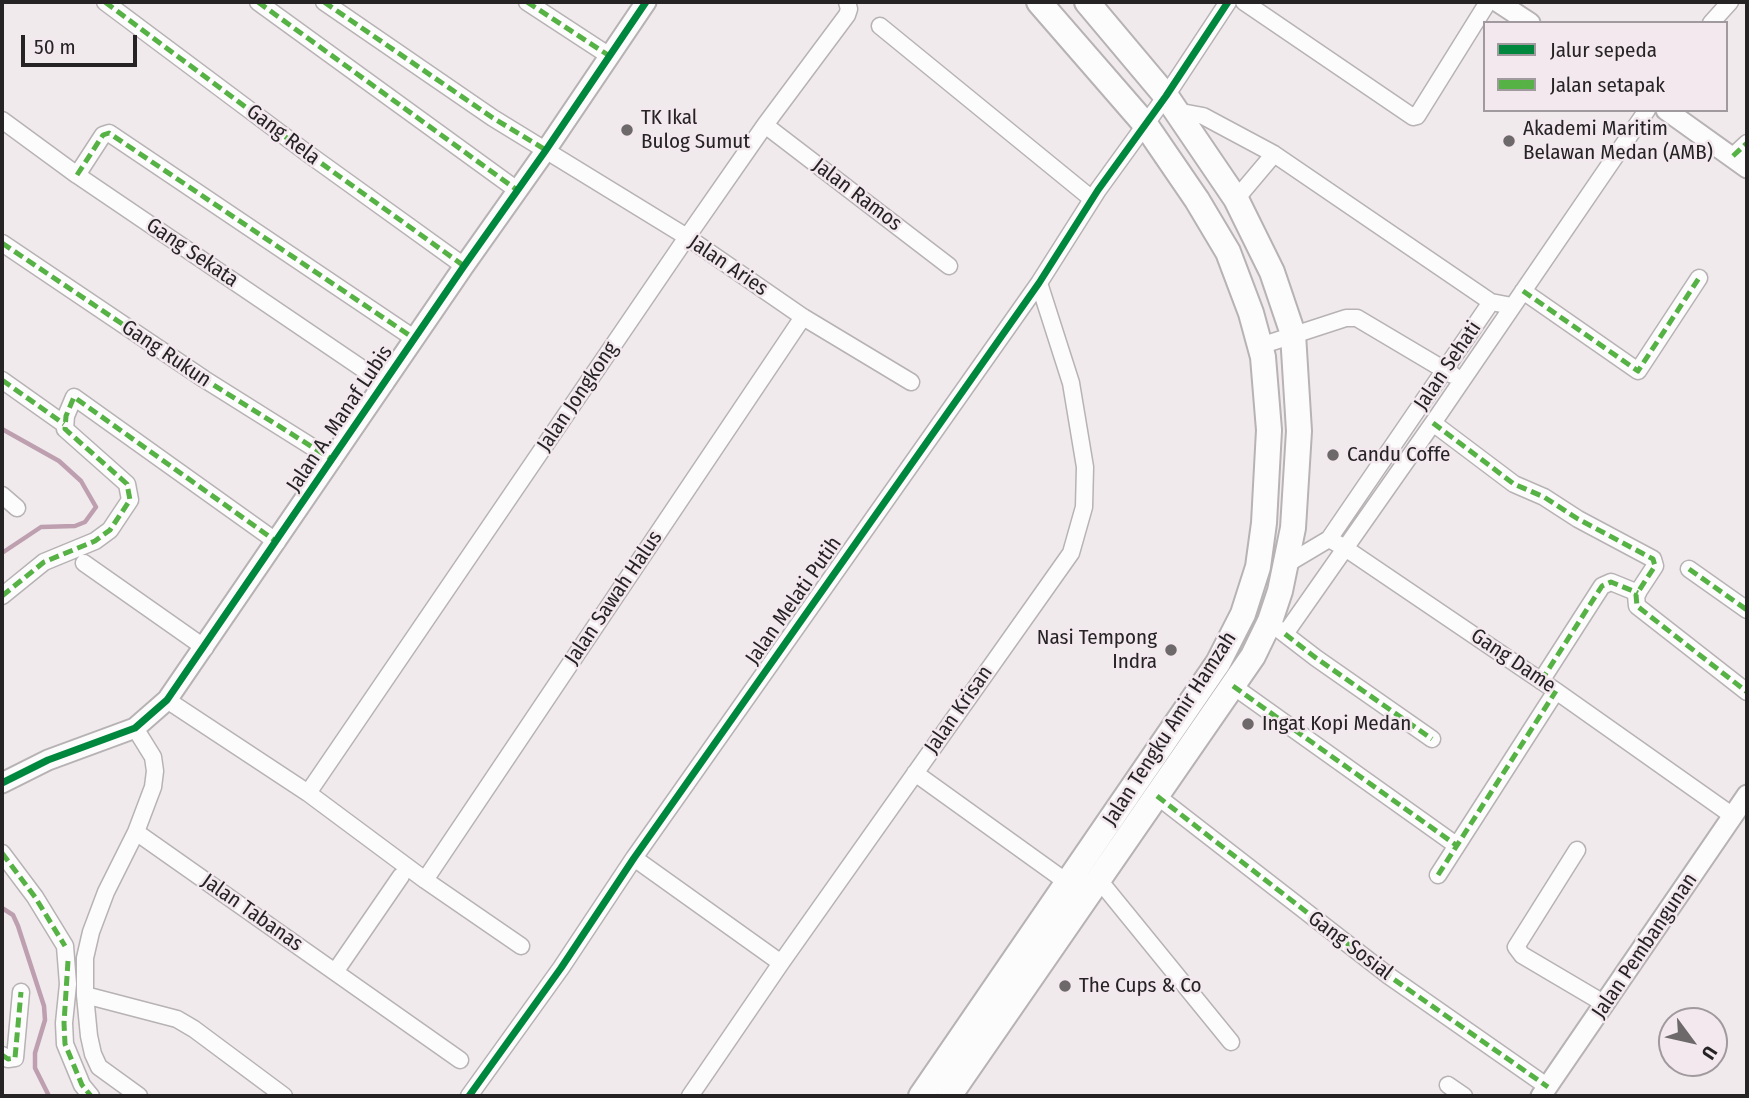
<!DOCTYPE html>
<html>
<head>
<meta charset="utf-8">
<style>
  body { margin:0 }
  #map { position:relative; width:1749px; height:1098px; overflow:hidden; background:#f0eaed; font-family:"Fira Sans Condensed",sans-serif }
  canvas { display:block }
  .frame { position:absolute; inset:0; border:4px solid #262325; pointer-events:none }
  .legend { position:absolute; left:1483px; top:21px; width:245px; height:91px; box-sizing:border-box; background:#f2e8ed; border:2px solid #a0999d; margin:0; padding:9px 12px; list-style:none; font-size:21px; color:#262325 }
  .legend li { display:flex; align-items:center; gap:14px; height:35px }
  .legend b { width:35px; border:2px solid #a0999d }
  .north { position:absolute; left:1658px; top:1007px; width:70px; height:70px; box-sizing:border-box; background:#f2e8ed; border:2px solid #a0999d; border-radius:50%; rotate:123deg; font-size:19px; font-weight:700; line-height:28px; text-align:center; color:#262325 }
  .north::after { content:''; display:block; margin:auto; width:24px; height:32px; background:#6d696b; clip-path:polygon(50% 0,100% 100%,50% 72%,0 100%) }
  .scale { position:absolute; left:21px; top:35px; width:116px; height:32px; box-sizing:border-box; border:4px solid #262325; border-top:0; padding-left:9px; font-size:21px; line-height:24px; white-space:nowrap; color:#262325; -webkit-text-stroke:5px #f2e8ed; paint-order:stroke }
</style>
</head>
<body>
<div id="map">
<canvas width="1749" height="1098"></canvas>
<div class="frame"></div>
<ul class="legend">
<li><b style="height:9px;background:#00873e"></b>Jalur sepeda</li>
<li><b style="height:9px;background:#56b245"></b>Jalan setapak</li>
</ul>
<div class="north">U</div>
<div class="scale">50 m</div>
</div>
<script>
const c = document.querySelector('canvas').getContext('2d');
c.lineJoin = 'round';
const shape = rows => new Path2D(rows.map(r => 'M' + r).join(''));
function trace(path, color, width, dash) { c.strokeStyle = color; c.lineWidth = width; c.lineCap = dash ? 'butt' : 'round'; c.setLineDash(dash || []); c.stroke(path); }
function write(font, color, halo, rows, align = 'center') {
  c.font = font + ' "Fira Sans Condensed",sans-serif'; c.lineWidth = 5; c.setLineDash([]); c.textBaseline = 'middle'; c.strokeStyle = halo; c.fillStyle = color; for (const [text, x, y, turn = 0] of rows) {
    c.save(); c.translate(x, y); c.rotate((+turn || 0) * Math.PI / 180); c.textAlign = isNaN(turn) ? turn : align; if (halo) c.strokeText(text, 0, 0); c.fillText(text, 0, 0); c.restore();
  }
}
trace(shape([
  [2,429,59,461,81,481,96,507,85,522,75,526,41,527,2,553],
  [2,908,13,915,18,926,44,1006,45,1020,35,1053,35,1068,49,1096]
]), '#be9faf', 4.5);
const minor = shape([
  [105,2,307,153,464,266],
  [258,2,517,190],
  [324,2,493,118,687,237,803,317,911,382],
  [527,2,608,55],
  [1244,2,1413,117,1417,116,1488,2],
  [1711,23,1730,2],
  [880,26,1092,199],
  [1176,111,1203,116,1274,154,1491,302,1512,306],
  [2,120,77,175,385,384],
  [765,125,949,266],
  [1733,156,1747,143],
  [77,175,103,135,109,133,415,339],
  [1236,199,1274,154],
  [2,243,204,379,333,460],
  [1523,291,1638,371,1699,278],
  [1260,346,1346,318,1357,318,1453,375],
  [2,380,64,424],
  [1433,423,1514,484,1544,497,1578,519,1653,559,1655,566,1636,595,1637,606,1747,692],
  [2,495,17,508],
  [1329,539,1491,302],
  [84,563,205,648],
  [1287,564,1329,539,1345,548,1556,691,1733,816],
  [1689,569,1747,610],
  [2,596,44,562,95,541,110,530,130,500,127,484,65,429,66,416,74,397,277,542],
  [1277,628,1316,658,1432,739],
  [1285,634,1433,423,1647,110],
  [1541,681,1602,586,1611,582,1638,593],
  [1233,686,1456,845],
  [167,700,308,793,425,880,521,946],
  [135,728,153,757,155,771,153,787,136,832,106,892,91,932,85,958,85,995,89,1036,93,1054,99,1067,139,1096],
  [915,773,1075,888],
  [308,793,687,237,765,125,847,15,849,9,847,2],
  [1157,796,1389,976,1548,1087],
  [136,832,460,1060],
  [1577,850,1516,947,1522,955,1605,1004],
  [2,853,35,897,65,946,68,984,64,1023,65,1044,82,1085,91,1096],
  [634,858,781,963],
  [1438,875,1556,691],
  [425,880,803,317],
  [1099,880,1231,1042],
  [335,972,401,876],
  [85,995,177,1019,194,1029,284,1096],
  [2,1055,8,1059,15,1058,21,992],
  [1448,1085,1464,1096],
  [469,1096,561,968,634,858,1039,283,1098,190,1166,96,1228,2],
  [690,1096,781,963,1071,553,1084,507,1085,467,1071,383,1039,283]
]);
const tertiary = shape([
  [1498,2,1530,23],
  [1666,110,1747,168],
  [2,783,48,760,135,728,167,700,464,266,546,150,646,2],
  [1541,1096,1747,795]
]);
const primary = shape([
  [921,1096,1218,663,1243,614,1258,567,1264,523,1269,430,1263,357,1251,313,1228,252,1197,200,1145,124,1039,2],
  [949,1096,1253,656,1270,621,1280,591,1293,528,1299,431,1293,334,1272,272,1236,199,1166,96,1087,2]
]);
trace(minor, '#b7b2b4', 19);
trace(tertiary, '#b7b2b4', 23);
trace(primary, '#b7b2b4', 28);
trace(minor, '#fdfcfc', 16);
trace(tertiary, '#fdfcfc', 19);
trace(primary, '#fdfcfc', 24);
trace(shape([
  [105,2,307,153,464,266],
  [258,2,517,190],
  [324,2,493,118,546,150],
  [527,2,608,55],
  [1733,156,1747,143],
  [77,175,103,135,109,133,415,339],
  [2,243,204,379,333,460],
  [1523,291,1638,371,1699,278],
  [2,380,64,424],
  [1433,423,1514,484,1544,497,1578,519,1653,559,1655,566,1636,595,1637,606,1747,692],
  [1689,569,1747,610],
  [2,596,44,562,95,541,110,530,130,500,127,484,65,429,66,416,74,397,277,542],
  [1285,634,1316,658,1432,739],
  [1541,681,1602,586,1611,582,1638,593],
  [1233,686,1456,845],
  [1157,796,1389,976,1548,1087],
  [2,853,35,897,65,946],
  [1438,875,1556,691],
  [68,961,64,1023,65,1044,82,1085,91,1096],
  [2,1055,8,1059,15,1058,21,992]
]), '#56b245', 5, [10, 5]);
trace(shape([
  [2,783,48,760,135,728,167,700,464,266,546,150,646,2],
  [469,1096,561,968,634,858,1039,283,1098,190,1166,96,1228,2]
]), '#00873e', 7);
for (const [x, y, r, color] of [
  [627,130,7,"#6d696b"],
  [1509,141,7,"#6d696b"],
  [1333,455,7,"#6d696b"],
  [1171,650,7,"#6d696b"],
  [1248,724,7,"#6d696b"],
  [1065,986,7,"#6d696b"]
]) { const dot = new Path2D(); dot.arc(x, y, r, 0, 2 * Math.PI); c.fillStyle = color; c.fill(dot); trace(dot, '#f2e8ed', 2.5); }
write('21px', '#262325', '#f2e8ed', [
  ["TK Ikal",641,118],
  ["Bulog Sumut",641,142],
  ["Akademi Maritim",1523,129],
  ["Belawan Medan (AMB)",1523,153],
  ["Candu Coffe",1347,455],
  ["Nasi Tempong",1157,638,"right"],
  ["Indra",1157,662,"right"],
  ["Ingat Kopi Medan",1262,724],
  ["The Cups & Co",1079,986]
], 'left');
write('21px', '#262325', '#f2e8ed', [
  ["Gang Rela",283,135,37],
  ["Jalan Ramos",857,195,37],
  ["Gang Sekata",192,253,34],
  ["Jalan Aries",728,266,34],
  ["Gang Rukun",166,354,34],
  ["Jalan Sehati",1448,366,-56],
  ["Jalan Jongkong",578,397,-56],
  ["Jalan A. Manaf Lubis",340,419,-56],
  ["Jalan Sawah Halus",614,598,-56],
  ["Jalan Melati Putih",794,601,-55],
  ["Gang Dame",1513,661,34],
  ["Jalan Krisan",959,710,-55],
  ["Jalan Tengku Amir Hamzah",1170,729,-57],
  ["Jalan Tabanas",252,913,35],
  ["Gang Sosial",1350,946,37],
  ["Jalan Pembangunan",1645,946,-56]
]);
</script>
</body>
</html>
